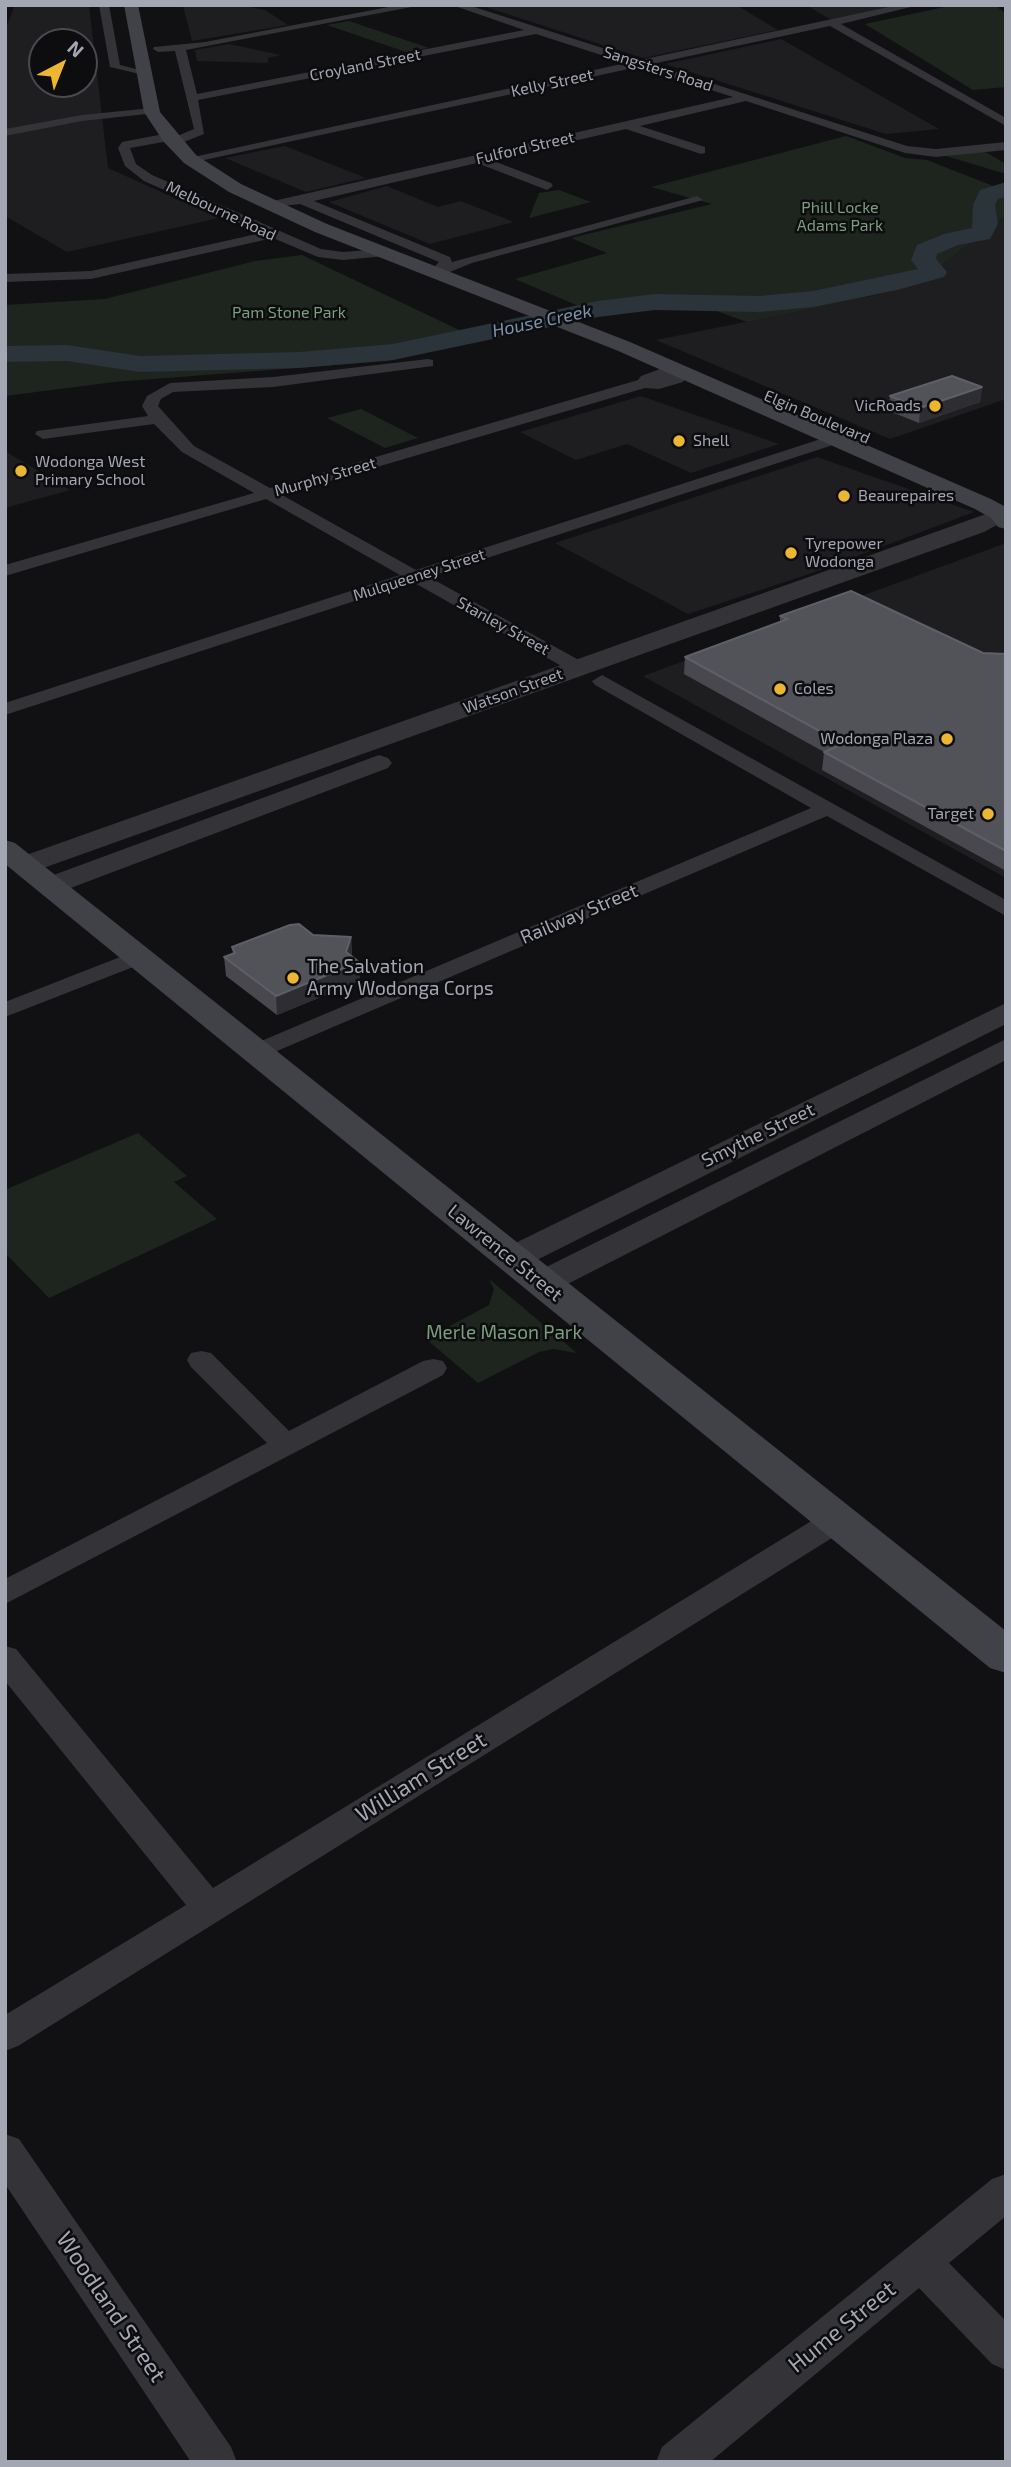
<!DOCTYPE html>
<html>
<head>
<meta charset="utf-8">
<style>
  body { margin:0 }
  #map { position:relative; width:1011px; height:2467px; overflow:hidden; background:#111113; font-family:"Exo 2",sans-serif }
  canvas { display:block }
  .frame { position:absolute; inset:0; border:7px solid #a3a7b3; pointer-events:none }
  .north { position:absolute; left:28px; top:28px; width:70px; height:70px; box-sizing:border-box; background:#0d0c0e; border:2px solid #494a50; border-radius:50%; rotate:42deg; font-size:19px; font-weight:700; line-height:28px; text-align:center; color:#a3a7b3 }
  .north::after { content:''; display:block; margin:auto; width:24px; height:32px; background:#ebb631; clip-path:polygon(50% 0,100% 100%,50% 72%,0 100%) }
</style>
</head>
<body>
<div id="map">
<canvas width="1011" height="2467"></canvas>
<div class="frame"></div>
<div class="north">N</div>
</div>
<script>
const c = document.querySelector('canvas').getContext('2d');
c.lineJoin = 'round';
function paint(path, color) { c.fillStyle = color; c.fill(path, 'evenodd'); }
const shape = rows => new Path2D(rows.map(r => 'M' + r).join(''));
function trace(path, color, width, dash) { c.strokeStyle = color; c.lineWidth = width; c.lineCap = dash ? 'butt' : 'round'; c.setLineDash(dash || []); c.stroke(path); }
function write(font, color, halo, rows, align = 'center') {
  c.font = font + ' "Exo 2",sans-serif'; c.lineWidth = 5; c.setLineDash([]); c.textBaseline = 'middle'; c.strokeStyle = halo; c.fillStyle = color; for (const [text, x, y, turn = 0] of rows) {
    c.save(); c.translate(x, y); c.rotate((+turn || 0) * Math.PI / 180); c.textAlign = isNaN(turn) ? turn : align; if (halo) c.strokeText(text, 0, 0); c.fillText(text, 0, 0); c.restore();
  }
}
paint(shape([
  [15,5,89,5,108,168,219,218,67,252,5,216,5,30],
  [42,42,84,42,84,84,42,84],
  [241,5,265,10,288,25,192,41,183,6],
  [479,5,736,5,778,30,643,58],
  [806,5,915,5,835,22],
  [781,39,939,129,886,134,665,64],
  [229,44,281,55,268,58,268,63,197,61,195,50],
  [285,146,366,178,306,192,225,158],
  [387,186,438,207,461,201,514,222,430,244,329,202],
  [1006,216,1006,399,890,439,656,340,859,299,918,283],
  [641,396,779,444,691,473,627,444,576,460,520,432],
  [5,451,70,490,5,508],
  [817,457,974,512,812,573,688,614,555,543],
  [1006,543,1006,878,643,676]
]), '#1e1d20');
paint(shape([
  [954,5,995,5,1006,14,1006,87,973,90,865,24],
  [349,21,429,48,406,52,327,25],
  [846,136,905,158,927,160,1006,191,1006,216,918,283,859,299,747,322,719,312,711,303,655,302,588,310,515,279,607,253,571,238,712,204,651,187],
  [982,150,1006,164,1006,174,943,155],
  [559,190,591,202,529,218,539,193],
  [302,255,480,340,388,361,114,382,5,396,5,305,105,299,255,261],
  [361,409,418,438,385,448,327,418],
  [138,1133,187,1176,174,1182,217,1219,49,1298,5,1253,7,1189],
  [489,1279,577,1353,553,1349,539,1352,478,1383,426,1339,489,1305,494,1289]
]), '#1e251f');
paint(shape([
  [1006,182,1006,197,998,199,995,205,998,224,990,239,958,245,937,254,936,259,947,272,944,277,897,290,813,307,759,312,655,310,598,317,393,360,299,368,140,372,67,361,5,362,5,346,67,345,140,356,299,352,393,344,598,301,655,294,759,296,813,291,918,269,911,260,917,245,944,234,972,228,973,205,980,190,1006,182]
]), '#2b333b');
paint(shape([
  [99,5,109,5,120,65,148,72,148,76,110,67,99,5],
  [399,5,422,5,186,50,197,94,524,30,452,5,468,5,640,60,898,5,919,5,841,24,1006,118,1006,126,830,26,652,64,907,146,936,149,1006,142,1006,150,936,157,905,153,746,101,640,126,705,147,705,153,701,154,626,129,491,160,551,183,553,186,547,190,477,163,314,201,450,257,452,262,697,196,703,200,472,263,435,278,428,274,439,262,300,204,266,208,260,204,733,97,638,67,190,163,184,159,626,63,536,34,198,100,204,134,174,146,169,141,130,148,136,164,152,175,321,249,343,252,381,249,386,250,386,256,343,260,318,257,273,238,91,279,5,282,5,274,91,271,261,233,144,181,125,166,118,148,122,142,169,133,175,137,194,129,175,51,158,52,153,49,154,47,205,42,399,5],
  [152,108,158,111,156,113,82,121,5,136,5,129,82,115,152,108],
  [428,359,433,360,433,366,273,387,173,392,161,399,158,406,194,446,270,488,638,380,641,376,660,369,686,369,688,372,683,382,659,389,645,388,282,495,416,570,827,437,839,437,841,440,839,443,429,577,586,664,588,668,586,672,572,672,413,582,5,715,5,703,400,575,266,499,5,576,5,565,254,493,182,452,154,424,43,439,35,434,37,431,148,416,142,406,147,396,170,383,273,377,428,359],
  [602,675,1006,900,1006,916,827,816,263,1057,247,1057,243,1052,247,1047,811,808,595,685,592,681,602,675],
  [138,950,146,952,149,957,146,962,5,1017,5,1002,138,950],
  [201,1351,211,1353,289,1431,423,1361,433,1359,443,1361,447,1368,443,1375,5,1604,5,1579,267,1443,191,1367,187,1360,191,1353,201,1351],
  [837,1509,848,1512,852,1520,848,1528,18,2046,5,2051,5,2015,186,1905,5,1681,5,1646,16,1649,213,1888,826,1512,837,1509],
  [5,2134,19,2139,231,2447,237,2462,191,2462,5,2184,5,2134],
  [1006,2174,1006,2216,949,2263,1006,2321,1006,2370,992,2364,919,2288,710,2462,656,2462,662,2447,992,2179,1006,2174]
]), '#333338');
paint(shape([
  [1000,509,1006,510,1006,520,984,532,35,871,25,873,15,871,11,865,15,859,1000,509],
  [379,755,388,758,392,763,388,768,60,892,40,892,36,886,40,880,379,755],
  [1006,1003,1006,1024,523,1267,511,1270,499,1267,494,1259,499,1251,1006,1003],
  [1006,1039,1006,1060,554,1291,542,1294,530,1291,525,1283,530,1275,1006,1039]
]), '#333338');
paint(shape([
  [124,5,138,5,160,112,196,155,241,184,327,224,630,342,991,499,1006,507,1006,529,998,527,991,518,975,509,616,350,315,232,229,192,184,163,163,141,144,112,124,5],
  [5,840,15,843,1006,1631,1006,1673,990,1668,5,864,5,840]
]), '#414248');
paint(shape([
  [982,387,980,402,919,423,889,411,890,396],
  [780,616,983,653,1006,654,1006,871,822,770,824,752,684,674,685,657,780,622],
  [313,935,351,937,352,956,360,981,277,1015,226,976,224,957,233,954,232,947]
]), '#48484e');
paint(shape([
  [982,387,980,402,919,423,920,408],
  [351,937,352,956,359,962,360,981,277,1015,276,996,346,952]
]), '#2e2e32');
const building = shape([
  [952,376,982,387,920,408,890,396,952,376],
  [851,591,983,653,1006,654,1006,851,824,752,843,744,685,657,788,619,780,616,851,591],
  [299,924,313,935,351,937,346,952,359,962,276,996,224,957,235,953,232,947,290,925,299,924]
]);
paint(building, '#525259');
trace(building, '#5e6067', 2);
for (const [x, y, r, color] of [
  [935,406,7,"#ebb631"],
  [679,441,7,"#ebb631"],
  [21,471,7,"#ebb631"],
  [844,496,7,"#ebb631"],
  [791,553,7,"#ebb631"],
  [780,689,7,"#ebb631"],
  [947,739,7,"#ebb631"],
  [988,814,7,"#ebb631"],
  [293,978,7,"#ebb631"]
]) { const dot = new Path2D(); dot.arc(x, y, r, 0, 2 * Math.PI); c.fillStyle = color; c.fill(dot); trace(dot, '#0d0c0e', 2.5); }
write('16px', '#a3a7b3', '#0d0c0e', [
  ["Croyland Street",365,65,-11],
  ["Sangsters Road",658,69,18],
  ["Kelly Street",552,83,-12],
  ["Fulford Street",525,148,-13],
  ["Melbourne Road",221,211,25],
  ["Elgin Boulevard",817,417,23],
  ["Murphy Street",325,477,-16],
  ["Mulqueeney Street",419,575,-18],
  ["Stanley Street",503,626,29],
  ["Watson Street",513,691,-20]
]);
write('16px', '#7b9e7e', '#0d0c0e', [
  ["Phill Locke",840,208],
  ["Adams Park",840,226],
  ["Pam Stone Park",289,313]
]);
write('16px', '#a3a7b3', '#0d0c0e', [
  ["VicRoads",921,406,"right"],
  ["Shell",693,441],
  ["Wodonga West",35,462],
  ["Primary School",35,480],
  ["Beaurepaires",858,496],
  ["Tyrepower",805,544],
  ["Wodonga",805,562],
  ["Coles",794,689],
  ["Wodonga Plaza",933,739,"right"],
  ["Target",974,814,"right"]
], 'left');
write('italic 18px', '#7b93ae', '#0d0c0e', [
  ["House Creek",542,321,-12]
]);
write('19px', '#a3a7b3', '#0d0c0e', [
  ["Railway Street",579,914,-23],
  ["Smythe Street",758,1135,-26],
  ["Lawrence Street",505,1253,39]
]);
write('19px', '#a3a7b3', '#0d0c0e', [
  ["The Salvation",307,967],
  ["Army Wodonga Corps",307,989]
], 'left');
write('19px', '#7b9e7e', '#0d0c0e', [
  ["Merle Mason Park",504,1333]
]);
write('23px', '#a3a7b3', '#0d0c0e', [
  ["William Street",421,1777,-32],
  ["Woodland Street",111,2307,56],
  ["Hume Street",842,2327,-39]
]);
</script>
</body>
</html>
